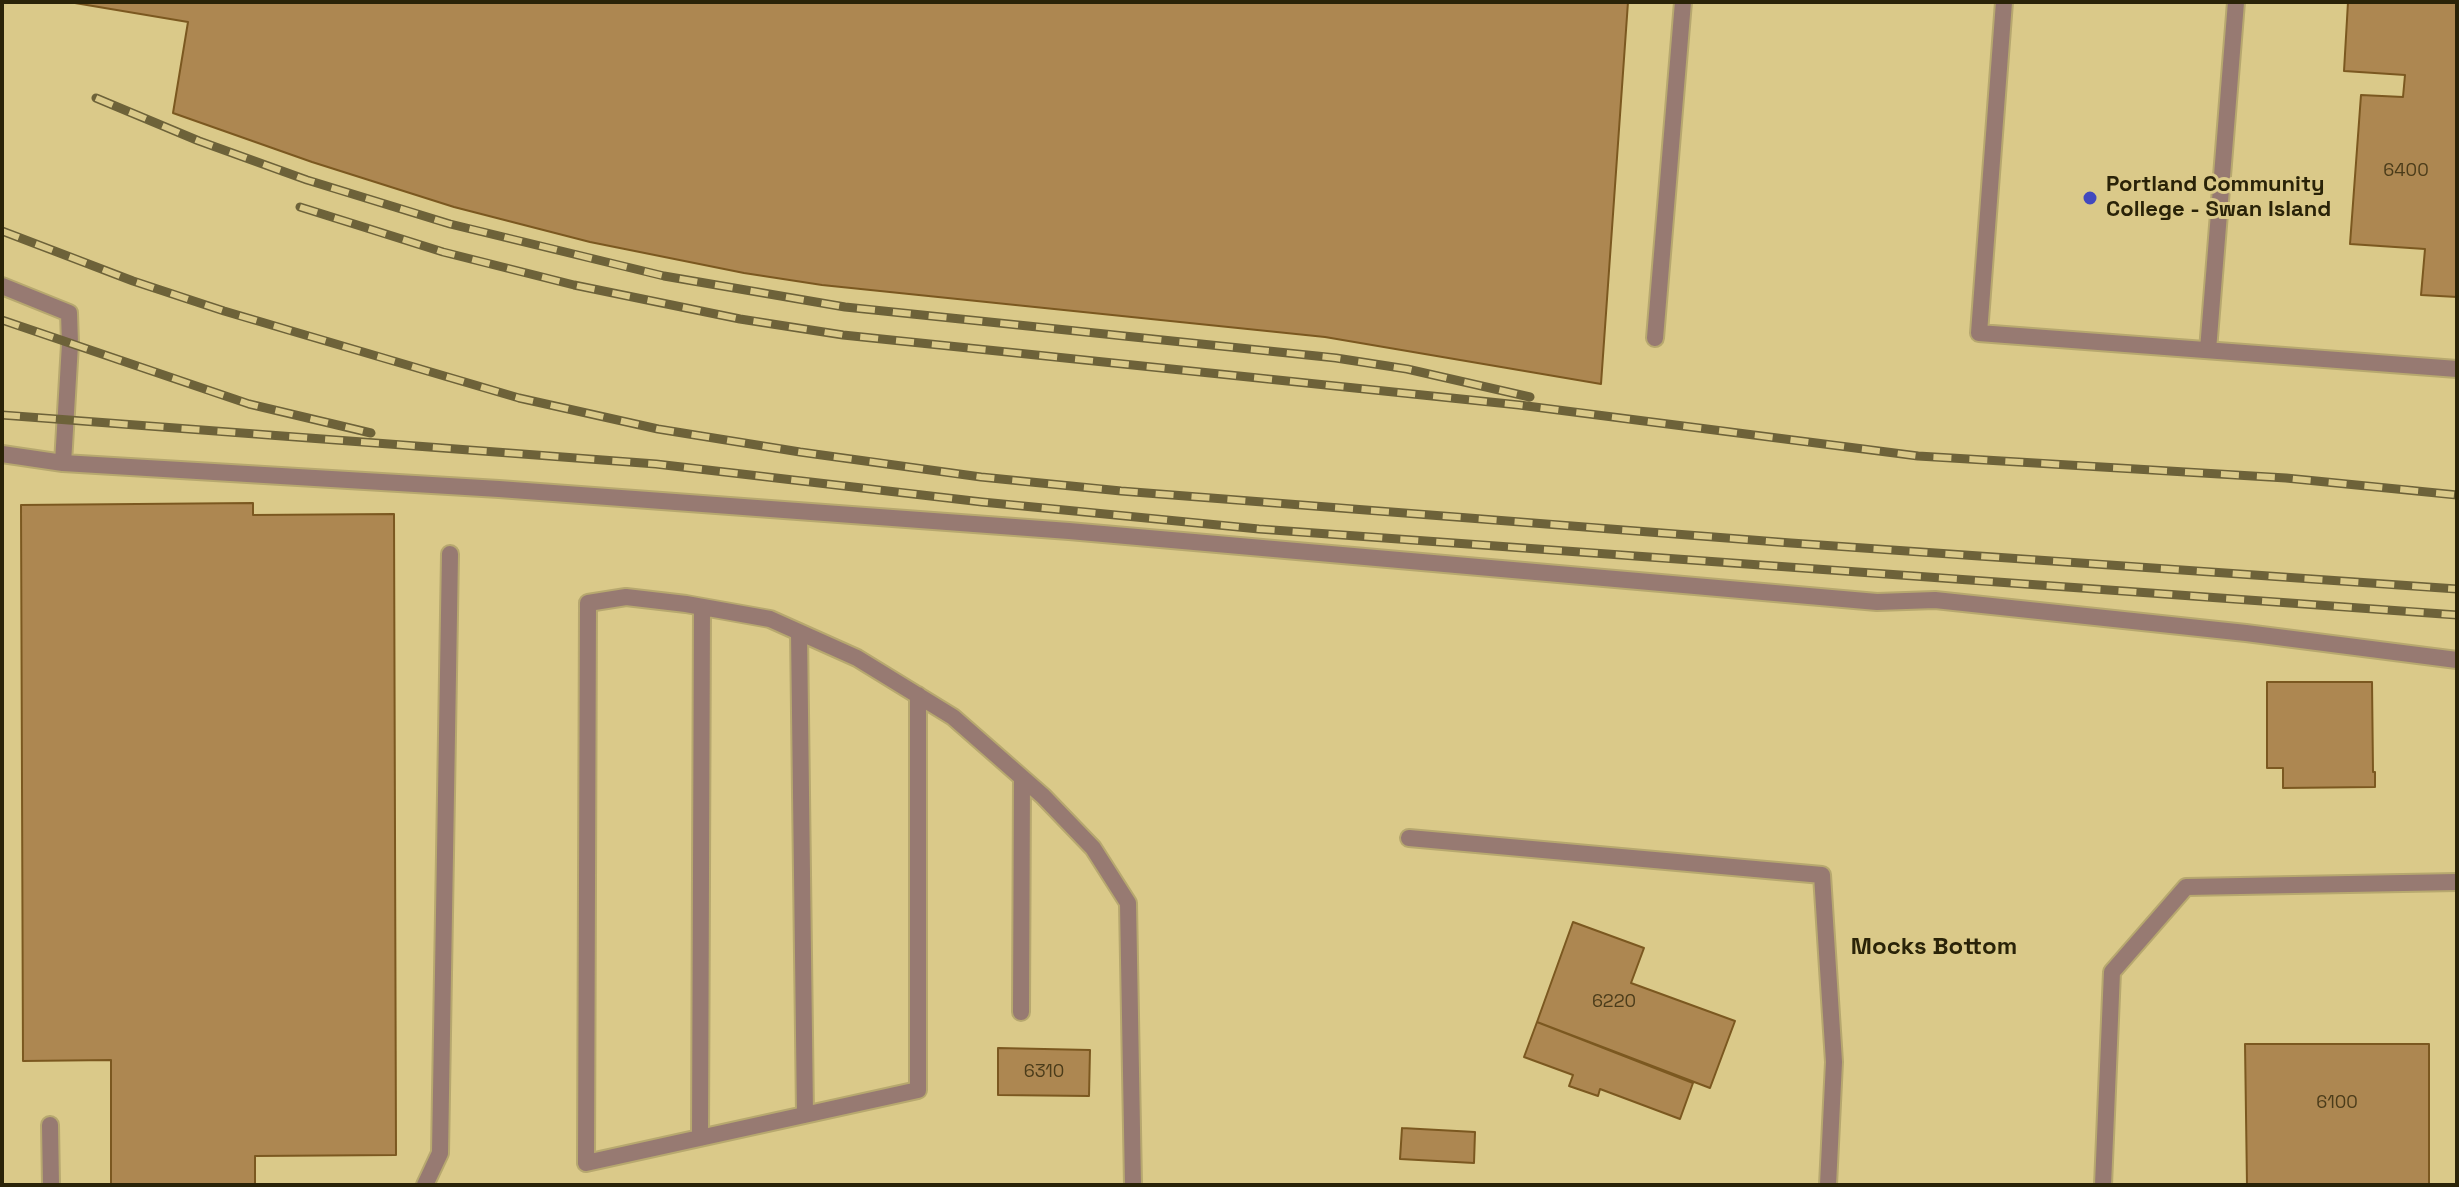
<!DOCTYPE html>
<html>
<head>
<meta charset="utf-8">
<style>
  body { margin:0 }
  #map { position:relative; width:2459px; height:1187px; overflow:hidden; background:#dac989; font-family:"Space Grotesk",sans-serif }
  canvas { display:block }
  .frame { position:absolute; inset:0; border:4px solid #2a2308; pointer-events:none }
</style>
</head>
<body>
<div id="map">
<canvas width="2459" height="1187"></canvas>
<div class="frame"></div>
</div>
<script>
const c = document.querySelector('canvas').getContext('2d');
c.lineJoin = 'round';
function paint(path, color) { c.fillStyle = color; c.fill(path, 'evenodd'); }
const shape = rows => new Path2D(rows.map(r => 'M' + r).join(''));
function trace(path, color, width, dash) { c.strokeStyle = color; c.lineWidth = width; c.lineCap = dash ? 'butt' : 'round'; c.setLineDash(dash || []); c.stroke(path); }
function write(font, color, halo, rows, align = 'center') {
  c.font = font + ' "Space Grotesk",sans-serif'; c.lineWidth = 6; c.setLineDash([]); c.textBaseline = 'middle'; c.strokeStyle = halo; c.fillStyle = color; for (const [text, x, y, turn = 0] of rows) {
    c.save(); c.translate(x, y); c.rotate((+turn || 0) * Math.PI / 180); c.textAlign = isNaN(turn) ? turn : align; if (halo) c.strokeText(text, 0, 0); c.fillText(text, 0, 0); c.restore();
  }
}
const building = shape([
  [69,2,1628,2,1601,384,1325,337,822,285,744,273,590,242,454,207,312,162,173,113,188,22,69,2],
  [2348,2,2457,2,2457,297,2421,295,2425,249,2350,244,2361,95,2403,97,2405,75,2344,71,2348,2],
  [253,503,253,515,394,514,396,1155,255,1156,255,1185,111,1185,111,1060,23,1061,21,505,253,503],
  [2267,682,2372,682,2373,772,2375,772,2375,787,2283,788,2283,768,2267,768,2267,682],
  [1573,922,1644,948,1631,983,1735,1021,1710,1088,1537,1022,1573,922],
  [1537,1022,1693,1083,1680,1119,1600,1089,1598,1096,1569,1086,1573,1075,1524,1057,1537,1022],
  [2245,1044,2429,1044,2429,1185,2247,1185,2245,1044],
  [998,1048,1090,1050,1089,1096,998,1095,998,1048],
  [1402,1128,1475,1132,1474,1163,1400,1159,1402,1128]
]);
paint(building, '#ad8751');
trace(building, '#7b5820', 2);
const lane = shape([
  [2004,2,1979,333,2457,369],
  [2,286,69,313,70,344,63,463],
  [1655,338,1683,2],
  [2208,350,2236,2],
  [2,454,63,463,499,489,1069,531,1877,602,1935,600,2246,633,2457,660],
  [799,632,805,1115],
  [918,695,918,1090,586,1163,588,603,626,597,686,604,770,619,857,658,953,717,1043,796,1093,848,1128,903,1133,1185],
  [1409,838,1822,875,1834,1062,1828,1185],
  [1021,1012,1022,778],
  [50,1125,51,1185],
  [700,1138,702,607],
  [425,1185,440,1153,450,554],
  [2103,1185,2112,972,2186,887,2457,882]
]);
trace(lane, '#b7a86f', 20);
trace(lane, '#977a72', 16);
const rail = shape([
  [96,98,199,141,307,180,450,224,664,276,845,307,1336,358,1407,369,1530,397],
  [300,207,443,252,574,285,740,319,843,335,1519,405,1918,456,2286,478,2457,495],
  [2,231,133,281,224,311,519,398,658,429,800,452,981,477,1121,491,1791,543,2457,589],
  [2,320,249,404,371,433],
  [2,415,656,464,982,502,1259,529,2457,615]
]);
trace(rail, '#6d6239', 9);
trace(rail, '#dac989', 6, [18]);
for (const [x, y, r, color] of [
  [2090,198,8,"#4249be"]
]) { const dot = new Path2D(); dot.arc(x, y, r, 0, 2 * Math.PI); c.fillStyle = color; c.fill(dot); trace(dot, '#dac989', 3); }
write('18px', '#4b3c1a', null, [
  ["6400",2406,171],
  ["6220",1614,1002],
  ["6310",1044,1072],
  ["6100",2337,1103]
]);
write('bold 22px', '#2a2308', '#dac989', [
  ["Portland Community",2106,185],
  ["College - Swan Island",2106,210]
], 'left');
write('bold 24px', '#2a2308', '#dac989', [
  ["Mocks Bottom",1934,947]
]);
</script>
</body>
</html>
